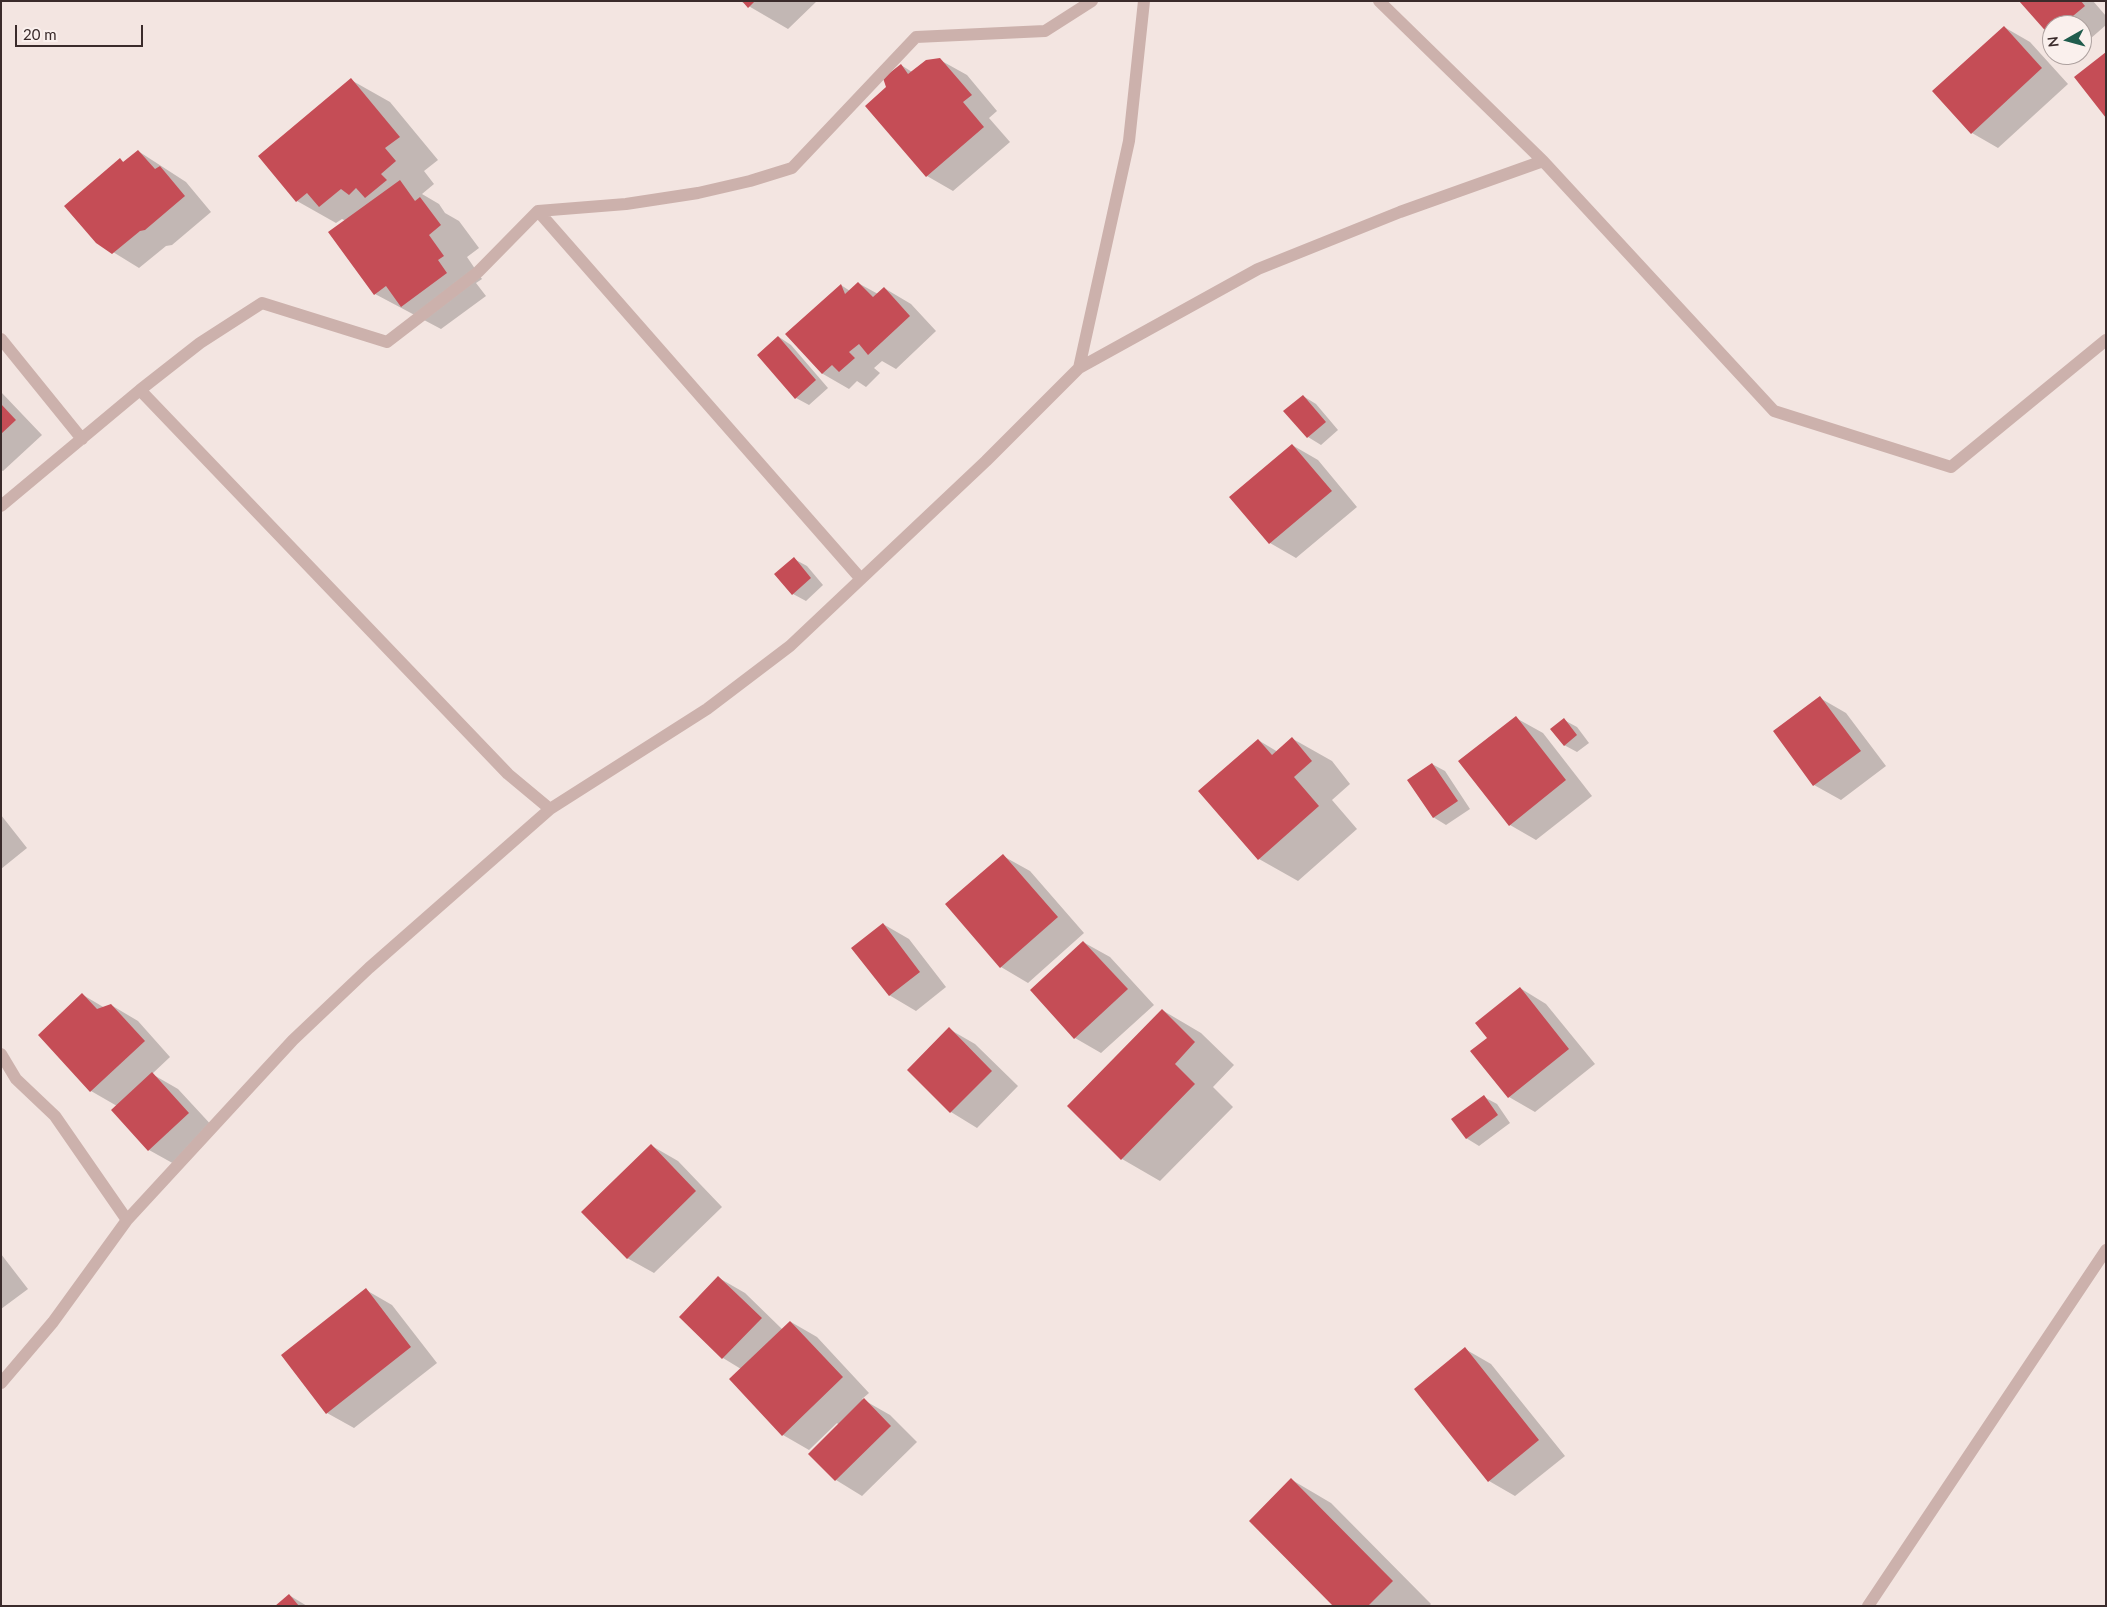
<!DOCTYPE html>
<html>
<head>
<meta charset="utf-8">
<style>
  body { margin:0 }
  #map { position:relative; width:2107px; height:1607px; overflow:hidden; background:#f3e5e1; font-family:Lato,sans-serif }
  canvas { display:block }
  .frame { position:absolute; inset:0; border:2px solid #3a2b2b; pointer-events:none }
  .north { position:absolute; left:2042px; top:15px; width:50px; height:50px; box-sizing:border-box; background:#faf0ed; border:1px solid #ada19f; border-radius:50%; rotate:263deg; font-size:14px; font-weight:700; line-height:20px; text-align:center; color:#3a2b2b }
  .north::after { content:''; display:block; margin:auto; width:18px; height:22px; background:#205c4d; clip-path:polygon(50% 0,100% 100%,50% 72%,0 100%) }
  .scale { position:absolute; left:15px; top:25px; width:128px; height:22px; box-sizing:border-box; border:2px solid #3a2b2b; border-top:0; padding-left:6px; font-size:15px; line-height:18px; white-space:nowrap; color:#3a2b2b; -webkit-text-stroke:4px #faf0ed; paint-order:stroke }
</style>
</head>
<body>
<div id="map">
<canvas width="2107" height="1607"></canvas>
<div class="frame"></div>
<div class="north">N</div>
<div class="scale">20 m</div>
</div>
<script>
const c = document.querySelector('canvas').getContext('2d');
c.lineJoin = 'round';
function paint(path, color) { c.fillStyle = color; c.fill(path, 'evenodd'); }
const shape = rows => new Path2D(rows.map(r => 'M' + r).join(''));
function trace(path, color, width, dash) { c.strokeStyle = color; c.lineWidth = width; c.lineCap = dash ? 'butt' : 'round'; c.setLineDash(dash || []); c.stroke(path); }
paint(shape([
  [740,1,817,1,788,29],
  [2020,1,2093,1,2106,16,2106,25,2082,46,2082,25,2052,25,2052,36],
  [2004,27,2030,42,2068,84,1998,148,1972,133],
  [940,60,967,75,997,111,989,118,1010,142,953,191,927,176,887,87,901,65,912,72],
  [351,80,390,102,438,160,424,171,434,184,422,194,439,204,445,213,459,221,479,248,467,257,482,279,476,283,486,296,441,329,375,294,346,221,342,219,336,223,297,201],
  [138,151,186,182,211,212,172,245,166,246,139,268,113,252,120,160,125,163],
  [858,283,878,294,884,288,911,304,936,331,896,369,882,361,874,368,880,373,866,387,857,381,849,389,823,374,787,334,841,285,850,291],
  [779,337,791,345,828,388,809,405,796,398,759,355],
  [1,392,42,435,3,471,1,470],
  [1303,396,1316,404,1338,430,1321,445,1308,437,1285,411],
  [1292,445,1318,460,1357,507,1296,558,1270,543],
  [794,559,807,566,823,585,806,601,793,594],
  [1820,698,1846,713,1886,766,1841,800,1814,785],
  [1516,718,1543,733,1592,796,1536,840,1510,825],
  [1564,720,1577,727,1589,743,1577,752,1564,745],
  [1293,739,1332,761,1350,784,1332,800,1357,829,1298,881,1259,859,1258,740,1278,752],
  [1432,764,1445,771,1470,809,1446,825,1433,817],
  [1,815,27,848,1,869],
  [1003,856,1030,871,1084,933,1028,983,1001,967,947,905],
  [883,924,909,939,946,987,916,1011,889,995],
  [1083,942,1110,957,1154,1005,1101,1053,1075,1038],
  [1520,988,1546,1004,1595,1064,1535,1112,1509,1097,1489,1038],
  [83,995,105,1008,111,1005,138,1021,170,1057,152,1074,178,1089,215,1129,176,1165,149,1150,113,1110,117,1106,91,1091],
  [1162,1010,1201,1033,1234,1065,1213,1087,1233,1107,1160,1181,1122,1159],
  [949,1029,975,1044,1018,1086,977,1128,951,1112,908,1070],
  [1484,1097,1497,1104,1510,1123,1479,1146,1466,1138],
  [652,1146,678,1161,722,1207,654,1273,627,1258],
  [1,1254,28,1289,1,1309],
  [719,1278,745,1293,783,1330,791,1322,817,1337,869,1393,862,1399,890,1415,917,1442,862,1496,836,1480,810,1454,839,1425,837,1423,809,1450,783,1435,741,1369,723,1358,681,1317],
  [366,1290,392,1305,437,1363,354,1428,327,1413],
  [1465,1349,1491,1364,1565,1456,1515,1496,1489,1481],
  [1292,1480,1331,1503,1431,1604,1429,1606,1334,1606],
  [289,1595,307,1606,277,1606]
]), '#0003');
paint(shape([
  [742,1,755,1,748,8],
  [2019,1,2081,1,2085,6,2062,25,2052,25,2052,34,2050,36],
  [2004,26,2042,68,1971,134,1932,91],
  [2106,52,2106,118,2074,77],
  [940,58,972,95,963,102,984,127,926,177,865,106,886,87,883,78,901,64,908,74,926,60],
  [351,78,400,137,385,148,396,161,381,174,387,180,365,198,356,188,349,195,341,189,319,207,307,193,296,202,258,156],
  [138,150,155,169,160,166,185,196,145,230,140,231,112,254,96,243,64,206,120,158,123,162],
  [400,180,415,201,420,197,441,225,429,235,444,256,438,260,447,273,401,307,386,286,374,295,328,232],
  [858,282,873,297,884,287,910,316,868,355,859,344,849,352,855,358,839,372,832,365,822,374,785,334,841,284,845,294],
  [778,336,816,380,795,399,757,355],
  [1303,395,1326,422,1307,438,1283,411],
  [1,404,16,420,1,434],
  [1292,444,1332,491,1269,544,1229,497],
  [794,557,811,578,792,595,774,574],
  [1820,696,1861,751,1813,786,1773,731],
  [1516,716,1566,780,1509,826,1458,761],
  [1564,718,1577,735,1564,746,1550,729],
  [1292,737,1312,761,1294,777,1319,806,1258,860,1198,791,1258,739,1272,755],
  [1432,763,1458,801,1433,818,1407,780],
  [1003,854,1058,917,1000,968,945,904],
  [883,923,920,972,889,996,851,948],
  [1083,941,1128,989,1074,1039,1030,990],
  [1520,987,1569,1049,1508,1098,1470,1051,1487,1038,1475,1023],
  [82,993,97,1009,111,1004,145,1041,90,1092,38,1035],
  [1162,1009,1195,1042,1175,1064,1195,1084,1121,1160,1067,1106],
  [949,1027,992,1071,950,1113,907,1070],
  [152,1072,189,1113,148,1151,111,1110],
  [1484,1095,1498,1115,1466,1139,1451,1119],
  [651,1144,696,1191,627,1259,581,1212],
  [718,1276,762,1318,722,1359,679,1317],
  [366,1288,411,1347,326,1414,281,1355],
  [790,1321,843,1377,782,1436,729,1379],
  [1465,1347,1539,1440,1488,1482,1414,1389],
  [864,1398,891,1426,835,1481,808,1454],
  [1291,1478,1393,1581,1368,1606,1333,1606,1249,1521],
  [289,1594,299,1606,275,1606]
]), '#c54d56');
trace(shape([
  [1379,1,1543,161,1774,411,1951,467,2106,340],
  [538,211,861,579],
  [1,339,82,439],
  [1079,368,1129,141,1144,1],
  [140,390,508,774,550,809],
  [1,506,140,390,200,343,262,303,387,342,478,272,538,211,626,204,698,193,750,181,792,168,916,37,1045,31,1092,1],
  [1,1054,16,1079,55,1116,127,1220],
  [1,1383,53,1322,127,1220,293,1040,369,968,550,809,707,709,790,646,986,461,1079,368,1258,269,1400,212,1543,161],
  [1868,1606,2106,1250]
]), '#ccb1ac', 12);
</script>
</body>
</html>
